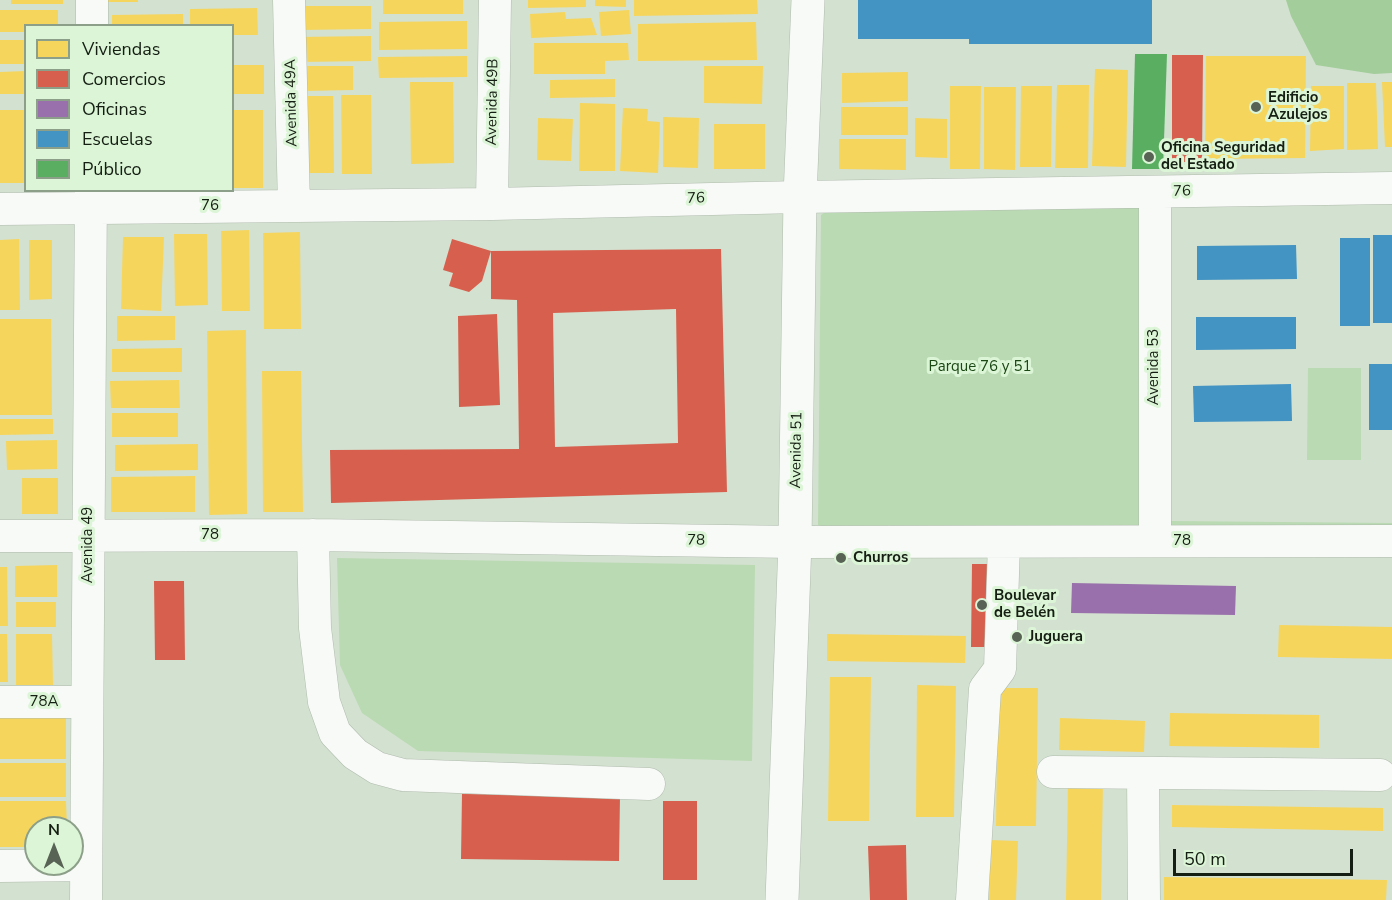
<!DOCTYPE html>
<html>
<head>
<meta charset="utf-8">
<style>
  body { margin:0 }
  #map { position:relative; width:1392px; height:900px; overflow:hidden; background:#d3e1d0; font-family:"Nunito Sans",sans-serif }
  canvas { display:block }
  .legend { position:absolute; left:24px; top:24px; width:210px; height:168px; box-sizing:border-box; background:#dbf5d6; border:2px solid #8c9f88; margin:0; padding:8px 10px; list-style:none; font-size:18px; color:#151e13 }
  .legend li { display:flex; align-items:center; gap:12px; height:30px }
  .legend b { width:30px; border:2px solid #8c9f88 }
  .north { position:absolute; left:24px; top:816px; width:60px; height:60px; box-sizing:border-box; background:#dbf5d6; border:2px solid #8c9f88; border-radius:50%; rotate:0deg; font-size:16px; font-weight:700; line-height:24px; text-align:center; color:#151e13 }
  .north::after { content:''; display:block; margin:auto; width:21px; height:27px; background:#586255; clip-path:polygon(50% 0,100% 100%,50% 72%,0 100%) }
  .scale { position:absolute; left:1173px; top:849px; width:180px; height:27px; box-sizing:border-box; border:3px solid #151e13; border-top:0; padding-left:8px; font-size:18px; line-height:21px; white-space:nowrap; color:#151e13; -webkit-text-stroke:4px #dbf5d6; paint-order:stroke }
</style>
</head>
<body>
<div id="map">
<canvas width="1392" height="900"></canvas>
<ul class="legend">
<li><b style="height:16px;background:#f6d55c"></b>Viviendas</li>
<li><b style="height:16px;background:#d6604d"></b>Comercios</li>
<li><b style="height:16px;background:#9970ab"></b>Oficinas</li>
<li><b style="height:16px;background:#4393c3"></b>Escuelas</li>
<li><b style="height:16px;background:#5aae61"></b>Público</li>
</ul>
<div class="north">N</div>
<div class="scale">50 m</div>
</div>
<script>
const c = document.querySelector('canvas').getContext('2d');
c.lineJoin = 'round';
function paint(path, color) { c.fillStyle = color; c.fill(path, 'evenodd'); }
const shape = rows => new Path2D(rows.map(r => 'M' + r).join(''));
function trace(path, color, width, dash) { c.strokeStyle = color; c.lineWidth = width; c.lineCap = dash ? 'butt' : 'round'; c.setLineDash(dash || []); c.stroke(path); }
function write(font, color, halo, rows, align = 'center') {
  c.font = font + ' "Nunito Sans",sans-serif'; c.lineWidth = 6; c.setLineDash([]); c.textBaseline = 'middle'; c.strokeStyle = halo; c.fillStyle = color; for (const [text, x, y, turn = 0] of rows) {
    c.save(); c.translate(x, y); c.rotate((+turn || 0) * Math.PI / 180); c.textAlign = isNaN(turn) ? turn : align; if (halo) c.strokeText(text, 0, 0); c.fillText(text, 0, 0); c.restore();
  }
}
paint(shape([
  [1143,204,1140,528,830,529,818,525,821,215,830,209],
  [1308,368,1361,368,1361,460,1307,460],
  [1170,521,1392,523,1392,529,1170,527],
  [337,558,755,565,752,761,418,751,362,713,340,665]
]), '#badab3');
paint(shape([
  [1286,0,1392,0,1392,73,1374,74,1316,65,1291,16]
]), '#a3cd9b');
paint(shape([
  [11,0,63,0,63,4,11,4],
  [108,0,138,0,138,2,108,2],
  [383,0,463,0,463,14,383,14],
  [528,0,586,0,586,7,528,8],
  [595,0,626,0,626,7,595,6],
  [634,0,757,0,758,14,634,16],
  [300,6,371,6,371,29,300,30],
  [257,8,258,35,232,35,232,26,190,26,190,9],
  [0,10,58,10,58,26,26,26,26,32,0,32],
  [629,10,631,34,601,36,599,12],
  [565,12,566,19,591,18,597,35,531,38,530,14],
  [183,14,183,26,112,26,112,15],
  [467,21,467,49,379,50,379,22],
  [756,22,757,60,638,61,638,24],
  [371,36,371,61,299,62,298,37],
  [0,40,26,40,26,64,0,64],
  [534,43,628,43,629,60,605,61,605,74,534,74],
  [467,56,467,77,379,78,378,57],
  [1206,56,1306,56,1305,158,1205,159],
  [232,65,264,65,264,94,232,94],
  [303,66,353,66,353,90,304,91],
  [704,66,763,66,762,104,704,103],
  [1095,69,1128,70,1126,167,1092,166],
  [26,71,26,94,0,94,0,72],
  [908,72,908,101,842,103,842,73],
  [615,79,615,97,550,98,550,80],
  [410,82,453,82,454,163,411,164],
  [1382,82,1392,82,1392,147,1385,147],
  [1347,83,1376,83,1378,149,1347,150],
  [1057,85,1089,85,1088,168,1055,168],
  [950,86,981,86,980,169,950,169],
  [1021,86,1052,86,1051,167,1020,167],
  [1311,86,1344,86,1344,149,1310,151],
  [984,87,1016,87,1015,170,984,169],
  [341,95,371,95,372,174,342,174],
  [303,96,333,96,334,173,303,173],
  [580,103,615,104,615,171,579,171],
  [841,107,908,107,908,135,841,135],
  [623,108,648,109,647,121,660,122,658,173,620,171],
  [0,110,26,110,26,183,0,183],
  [232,110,263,110,263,188,232,188],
  [663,117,699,118,698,168,663,167],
  [538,118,573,119,571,161,537,160],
  [915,118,947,119,947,158,915,157],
  [714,124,765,124,765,169,714,169],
  [839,139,906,139,906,170,839,169],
  [249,230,250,311,222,311,221,231],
  [300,232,301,329,264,329,263,233],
  [174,234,207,234,208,305,175,306],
  [123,237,164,237,161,311,121,309],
  [19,239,20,310,0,310,0,240],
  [29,240,52,240,52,299,29,300],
  [117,316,175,316,175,340,117,341],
  [0,319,51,319,52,415,0,415],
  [246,330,247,514,209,515,207,331],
  [182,348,182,372,112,372,112,349],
  [262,371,301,371,303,512,263,512],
  [179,380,180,408,111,408,110,381],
  [112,413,178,413,178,437,112,437],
  [0,419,53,419,53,434,0,435],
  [57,440,57,469,7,470,6,441],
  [198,444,198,470,115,471,115,445],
  [195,476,195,512,111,512,111,477],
  [22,478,58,478,58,514,22,514],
  [57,565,57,597,15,597,15,566],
  [0,567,7,567,8,626,0,626],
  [16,602,56,602,56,627,16,627],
  [1279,625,1392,627,1392,659,1278,657],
  [0,634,7,634,8,682,0,682],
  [16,634,52,634,53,685,16,685],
  [827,634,966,636,965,663,827,661],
  [830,677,871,677,869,821,828,821],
  [917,685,956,686,954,817,916,817],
  [998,688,1038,688,1036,826,996,826],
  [66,713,66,759,0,759,0,714],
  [1170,713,1319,715,1319,748,1169,746],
  [1060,718,1145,721,1144,752,1059,750],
  [0,763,66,763,66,797,0,797],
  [1068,781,1103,781,1101,900,1066,900],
  [0,801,66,801,67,828,36,828,36,847,0,847],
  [1172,805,1383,808,1383,831,1172,827],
  [990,840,1018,841,1016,900,989,900],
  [1164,877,1387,880,1386,900,1164,900]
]), '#f6d55c');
paint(shape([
  [1172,55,1203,55,1202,162,1172,162],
  [452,239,491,251,482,281,469,292,449,286,453,273,443,270],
  [721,249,727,492,331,503,330,450,519,449,517,300,491,299,491,251],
  [676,309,678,443,555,447,553,313],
  [497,314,500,405,459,407,458,316],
  [972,564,989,564,988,647,971,647],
  [154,581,184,581,185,660,155,660],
  [462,794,620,796,619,861,461,859],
  [663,801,697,801,697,880,663,880],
  [906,845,907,900,870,900,868,846]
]), '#d6604d');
paint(shape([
  [1072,583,1236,586,1235,615,1071,613]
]), '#9970ab');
paint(shape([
  [858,0,1152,0,1152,44,969,44,969,39,858,39],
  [1373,235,1392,235,1392,323,1373,323],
  [1340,238,1370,238,1370,326,1340,326],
  [1296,245,1297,279,1197,280,1197,246],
  [1196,317,1296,317,1296,349,1196,350],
  [1369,364,1392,364,1392,430,1369,430],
  [1291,384,1292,421,1194,422,1193,386]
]), '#4393c3');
paint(shape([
  [1135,54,1167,54,1163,169,1132,169]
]), '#5aae61');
const minor = shape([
  [289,0,294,206],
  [92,26,92,0],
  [492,204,495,0],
  [0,209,492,204,800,197,1392,188],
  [313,535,315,628,324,702,335,733,355,754,377,768,403,775,649,784],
  [0,536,313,535,795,542,1392,541],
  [1155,541,1155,193],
  [0,702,87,702],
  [1053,772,1380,775],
  [1143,774,1144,900],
  [0,866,86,865],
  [86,900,91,190],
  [972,900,985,689,1000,669,1004,542]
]);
const major = shape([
  [782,900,795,542,800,197,808,0]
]);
trace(minor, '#b0bbad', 33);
trace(major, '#b0bbad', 34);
trace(minor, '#f8faf8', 32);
trace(major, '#f8faf8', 33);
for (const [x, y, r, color] of [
  [1256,107,6,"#586255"],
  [1149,157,6,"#586255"],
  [841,558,6,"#586255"],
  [982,605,6,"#586255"],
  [1017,637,6,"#586255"]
]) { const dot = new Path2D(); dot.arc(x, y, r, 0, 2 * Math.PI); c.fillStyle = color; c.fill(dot); trace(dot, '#dbf5d6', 2); }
write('bold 15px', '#151e13', '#dbf5d6', [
  ["Edificio",1268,98],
  ["Azulejos",1268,115],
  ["Oficina Seguridad",1161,148],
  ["del Estado",1161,165],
  ["Churros",853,558],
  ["Boulevar",994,596],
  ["de Belén",994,613],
  ["Juguera",1029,637]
], 'left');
write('15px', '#151e13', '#dbf5d6', [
  ["Avenida 49B",493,102,-89],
  ["Avenida 49A",292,103,-91],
  ["76",1182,192,-1],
  ["76",696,199,-1],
  ["76",210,206],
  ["Avenida 53",1154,367,-90],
  ["Avenida 51",797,450,-89],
  ["78",210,535],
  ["78",696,541,1],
  ["78",1182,541],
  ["Avenida 49",88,545,-90],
  ["78A",44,702]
]);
write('15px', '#1b4714', '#dbf5d6', [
  ["Parque 76 y 51",980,367]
]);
</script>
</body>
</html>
